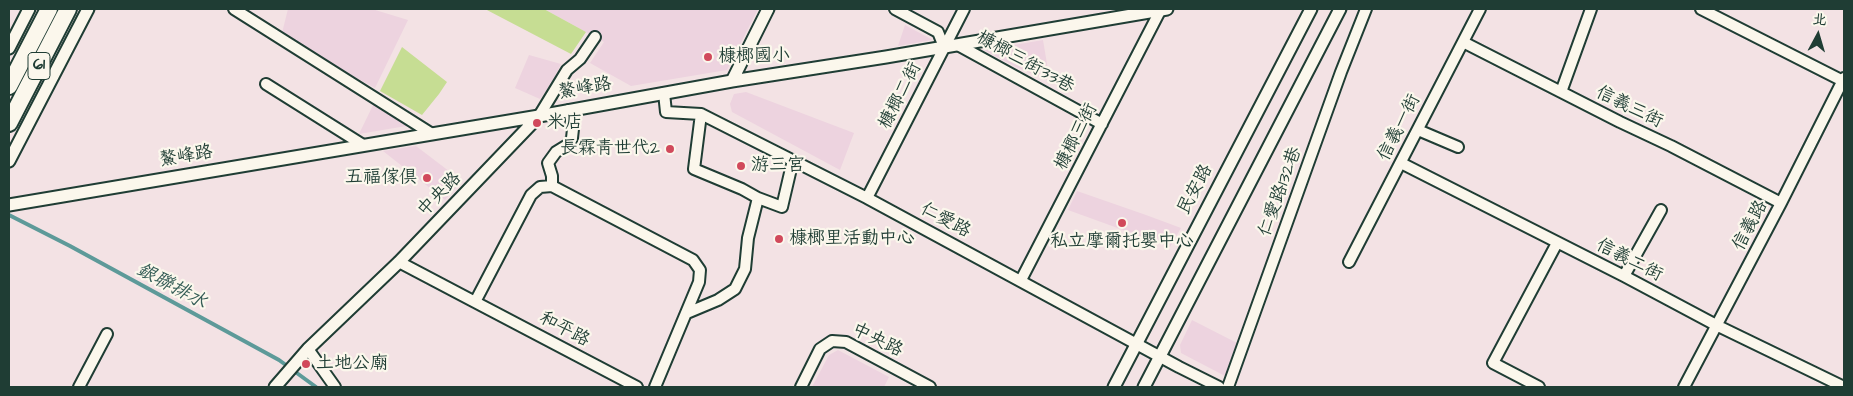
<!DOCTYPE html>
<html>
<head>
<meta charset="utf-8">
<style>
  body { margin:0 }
  #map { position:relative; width:1853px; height:396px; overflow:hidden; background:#f3e2e4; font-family:"Architects Daughter","LXGW WenKai TC",sans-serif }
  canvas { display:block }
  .frame { position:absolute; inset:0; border:10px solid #1f3d34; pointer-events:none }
  .north { position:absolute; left:1793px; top:10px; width:50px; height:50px; -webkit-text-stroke:4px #fbf7ec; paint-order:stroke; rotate:6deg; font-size:14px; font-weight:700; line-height:20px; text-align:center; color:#1f3d34 }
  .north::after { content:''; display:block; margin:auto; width:18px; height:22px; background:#1f3d34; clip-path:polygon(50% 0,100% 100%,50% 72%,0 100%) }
</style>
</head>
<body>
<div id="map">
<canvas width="1853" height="396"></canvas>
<div class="frame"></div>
<div class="north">北</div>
</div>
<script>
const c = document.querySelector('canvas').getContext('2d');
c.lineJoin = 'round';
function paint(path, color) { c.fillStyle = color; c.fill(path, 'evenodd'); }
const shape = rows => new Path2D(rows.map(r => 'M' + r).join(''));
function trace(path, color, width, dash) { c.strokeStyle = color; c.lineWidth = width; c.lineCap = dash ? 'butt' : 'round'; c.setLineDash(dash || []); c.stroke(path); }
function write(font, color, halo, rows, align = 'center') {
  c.font = font + ' "Architects Daughter","LXGW WenKai TC",sans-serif'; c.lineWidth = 4.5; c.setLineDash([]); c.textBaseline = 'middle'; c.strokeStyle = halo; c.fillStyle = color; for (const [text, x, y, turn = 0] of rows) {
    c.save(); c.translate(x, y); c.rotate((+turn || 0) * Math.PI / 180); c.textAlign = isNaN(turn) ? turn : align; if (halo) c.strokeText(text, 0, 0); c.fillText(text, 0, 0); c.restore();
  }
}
paint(shape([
  [288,9,372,9,408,20,375,88,281,37],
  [544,9,758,9,727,70,631,86,590,63,604,42],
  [905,25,931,39,932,40,898,46],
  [1043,40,1049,76,1047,80,1016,67,984,50],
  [529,55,561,64,551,84,540,99,515,88],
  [746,92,854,133,840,170,732,112,730,104,734,94],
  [377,97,424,123,359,134],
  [416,146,462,181,445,200,383,151],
  [1077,191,1146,215,1181,228,1170,247,1068,210],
  [1192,320,1237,343,1225,376,1181,353,1180,345],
  [838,350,889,377,884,387,812,387,829,355]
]), '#edd3df');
paint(shape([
  [485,9,544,9,586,32,571,54],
  [402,47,447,82,439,94,422,115,380,91]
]), '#c6dd93');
trace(shape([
  [9,215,70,246,279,360,316,387]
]), '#5d9a99', 4);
const minor = shape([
  [234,9,432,134],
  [895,9,938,32,944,47],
  [1701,9,1843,81],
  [1463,42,1620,122,1671,146,1781,203],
  [958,45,1102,124],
  [266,84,363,145],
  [1561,92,1591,9],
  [664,93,666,112,701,114,867,198,1179,367,1219,387],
  [701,114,694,169,742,189,758,198],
  [539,116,567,70,580,59,595,37],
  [1418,130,1458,147],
  [1401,163,1624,276,1716,325,1844,387],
  [552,186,693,260,700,270,699,282,655,387],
  [552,186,552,176,548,163,556,152,569,144,572,138,573,129,569,110],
  [867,198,964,9],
  [399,262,475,302,531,195,540,187,552,186],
  [1349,262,1480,9],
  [1624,276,1661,210],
  [1021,280,1161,9],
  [475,302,637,387],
  [687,313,718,300,735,289,745,269,748,238,758,198,782,207,793,160],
  [308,349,335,387],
  [79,387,107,334],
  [801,387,820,349,832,341,846,342,930,387],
  [1228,387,1341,72,1366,9],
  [1539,387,1493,363,1557,243],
  [1684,387,1781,203,1844,78]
]);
const tertiary = shape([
  [9,48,29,9],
  [732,81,768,9],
  [9,161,88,9],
  [9,205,539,116,732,81,886,57,1167,9],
  [275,387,308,349,399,262,539,116],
  [1114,387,1311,9],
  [1144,387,1340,9]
]);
const trunk = shape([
  [9,86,49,9],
  [9,123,68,9]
]);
trace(minor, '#1f3d34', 14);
trace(tertiary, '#1f3d34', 15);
trace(trunk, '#1f3d34', 20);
trace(minor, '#fbf7ec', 10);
trace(tertiary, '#fbf7ec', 11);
trace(trunk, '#fbf7ec', 16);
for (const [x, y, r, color] of [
  [708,57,5,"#d1495b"],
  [537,123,5,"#d1495b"],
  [670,149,5,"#d1495b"],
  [741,166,5,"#d1495b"],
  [427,178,5,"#d1495b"],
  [1122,223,5,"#d1495b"],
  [779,239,5,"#d1495b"],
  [306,364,5,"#d1495b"]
]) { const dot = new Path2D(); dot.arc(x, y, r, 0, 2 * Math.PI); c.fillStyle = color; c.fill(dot); trace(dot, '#fbf7ec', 2); }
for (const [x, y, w] of [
  [39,66,22]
]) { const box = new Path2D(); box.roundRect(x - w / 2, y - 13.5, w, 27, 4); c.fillStyle = '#fbf7ec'; c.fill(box); trace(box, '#1f3d34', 1); }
write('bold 16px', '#1f3d34', null, [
  ["61",39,66]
]);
write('18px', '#1f3d34', '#fbf7ec', [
  ["槺榔國小",718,57],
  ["米店",547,123],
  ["長霖青世代2",660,149,"right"],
  ["游三宮",751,166],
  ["五福傢俱",417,178,"right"],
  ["槺榔里活動中心",789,239],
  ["私立摩爾托嬰中心",1122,242,"center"],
  ["土地公廟",316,364]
], 'left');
write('18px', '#1f3d34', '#fbf7ec', [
  ["槺榔三街33巷",1025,63,29],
  ["鰲峰路",585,89,-10],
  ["槺榔二街",901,96,-63],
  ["信義三街",1629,108,26],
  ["信義一街",1400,128,-63],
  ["槺榔三街",1077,137,-63],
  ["鰲峰路",186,157,-9],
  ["民安路",1196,190,-62],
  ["仁愛路132巷",1281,192,-70],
  ["中央路",440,195,-46],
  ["仁愛路",945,221,28],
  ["信義路",1751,226,-62],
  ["信義二街",1629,261,27],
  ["和平路",564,330,28],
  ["中央路",877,341,26]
]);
write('italic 19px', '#345c56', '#fbf7ec', [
  ["銀聯排水",171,287,28]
]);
</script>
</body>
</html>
